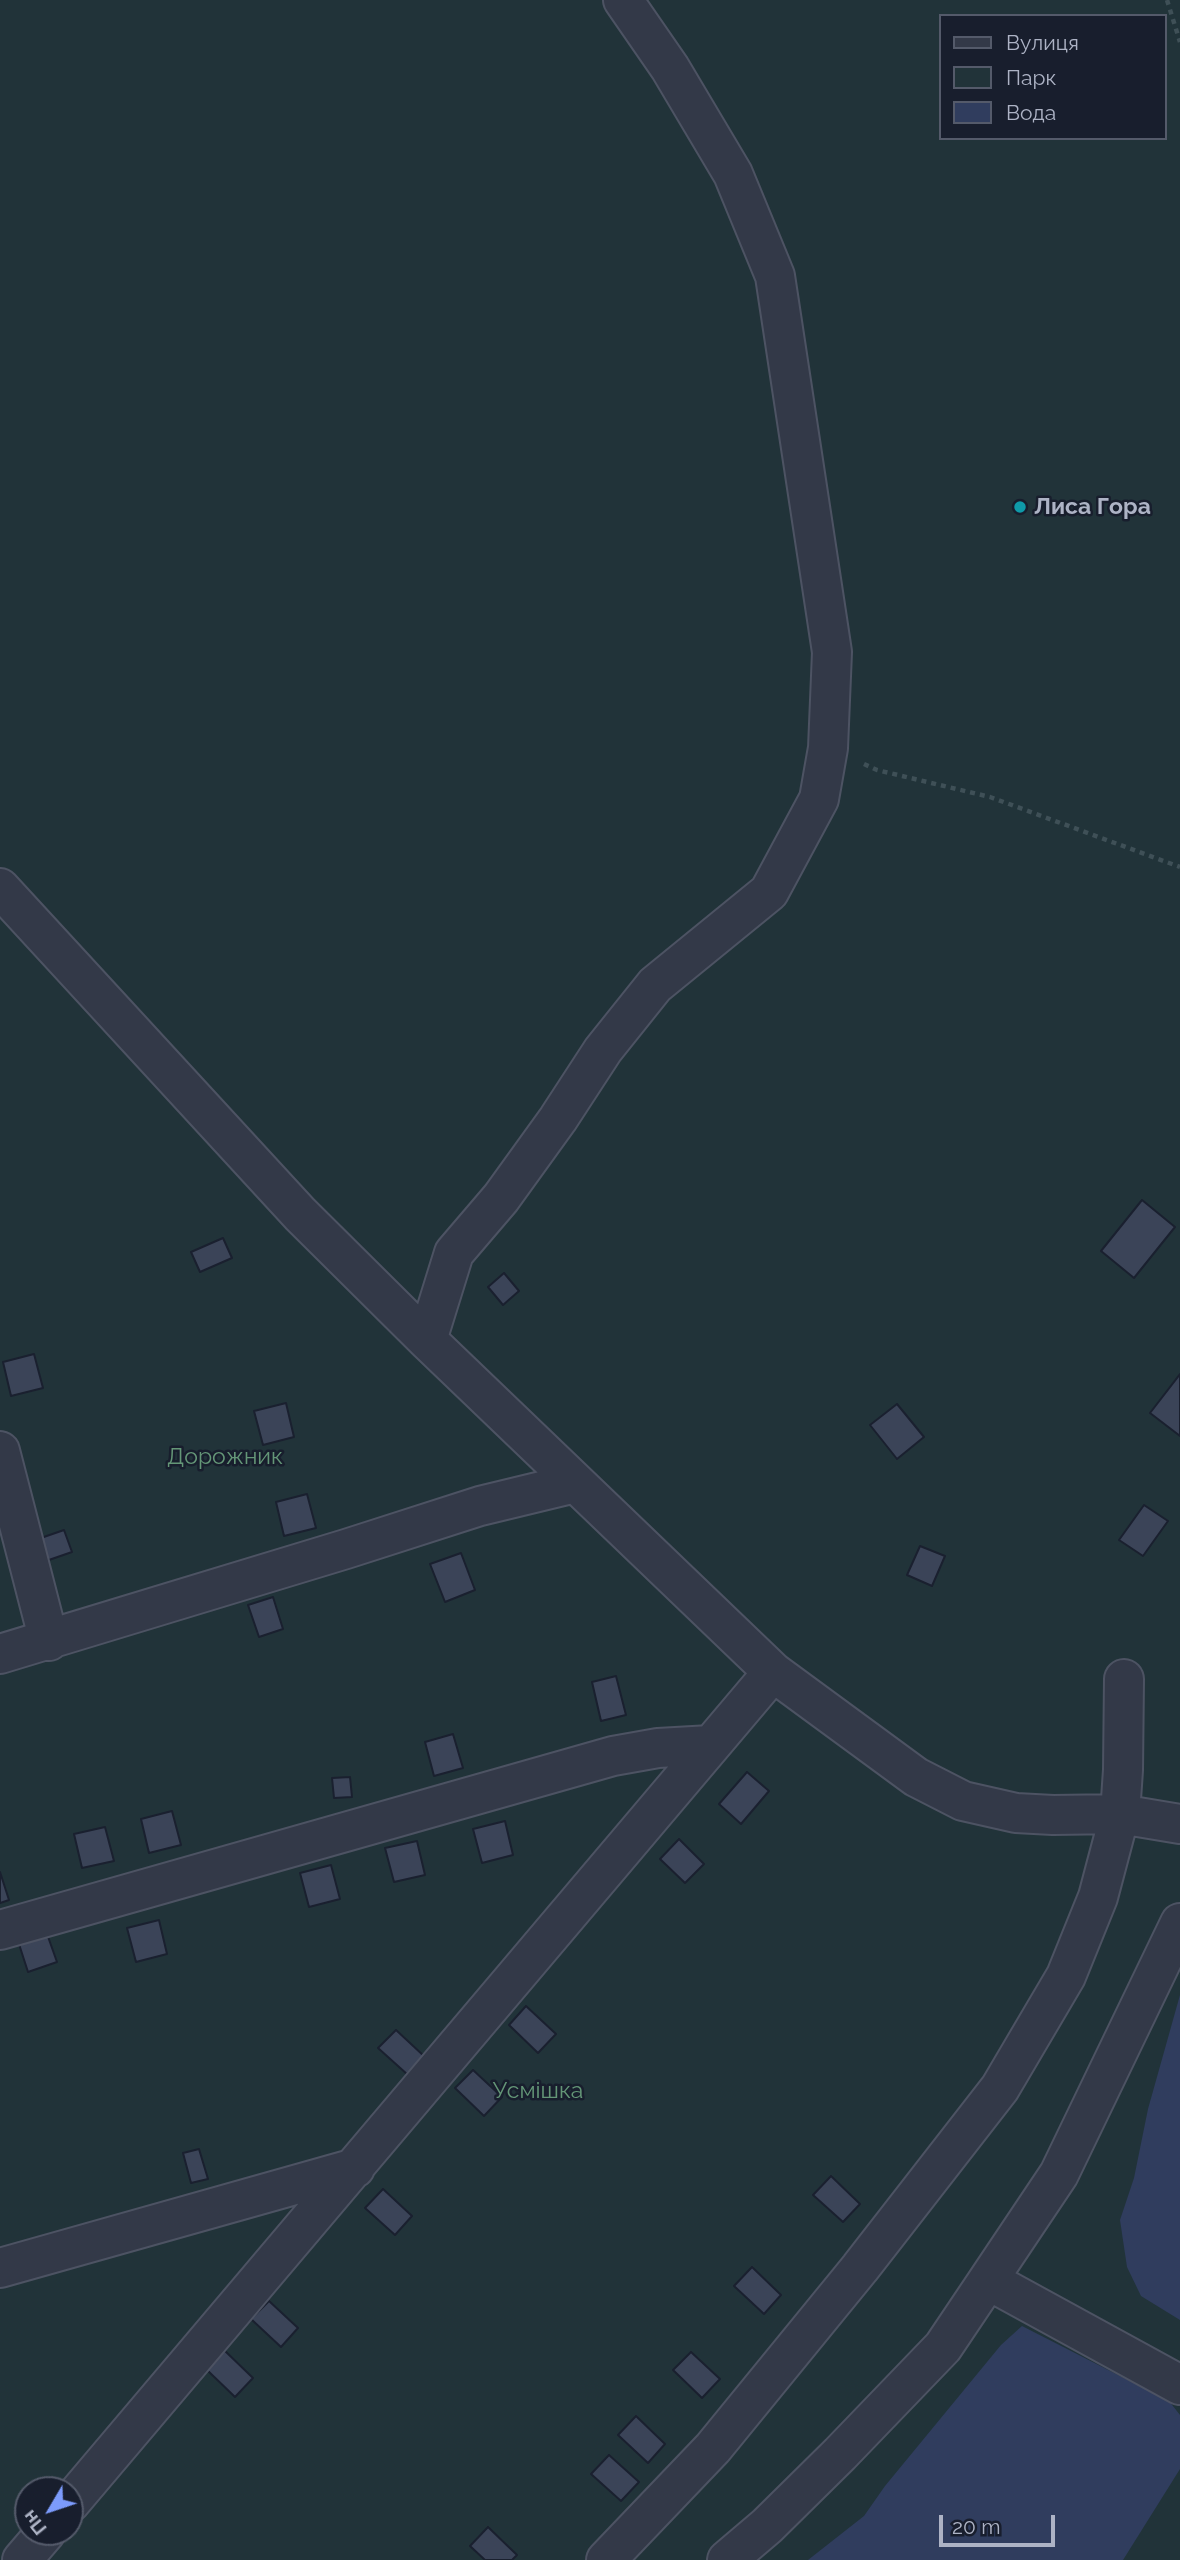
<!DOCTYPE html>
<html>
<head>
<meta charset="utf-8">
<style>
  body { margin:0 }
  #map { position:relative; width:1180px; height:2560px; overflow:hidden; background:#1f2638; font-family:Raleway,sans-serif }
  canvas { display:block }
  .legend { position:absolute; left:939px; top:14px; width:228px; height:126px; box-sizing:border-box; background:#181e2d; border:2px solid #545a6a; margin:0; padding:9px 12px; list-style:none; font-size:21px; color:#adb3c5 }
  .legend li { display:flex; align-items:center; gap:14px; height:35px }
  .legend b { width:35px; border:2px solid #545a6a }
  .north { position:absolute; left:14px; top:2476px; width:70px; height:70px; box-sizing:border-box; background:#181e2d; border:2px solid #545a6a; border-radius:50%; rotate:231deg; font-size:19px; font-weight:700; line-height:28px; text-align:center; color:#adb3c5 }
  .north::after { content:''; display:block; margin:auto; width:24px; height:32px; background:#7c9bfc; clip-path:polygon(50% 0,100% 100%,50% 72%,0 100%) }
  .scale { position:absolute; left:939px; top:2515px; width:116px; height:32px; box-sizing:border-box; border:4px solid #adb3c5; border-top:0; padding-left:9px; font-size:21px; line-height:24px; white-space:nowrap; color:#adb3c5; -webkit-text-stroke:5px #181e2d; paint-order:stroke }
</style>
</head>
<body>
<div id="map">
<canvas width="1180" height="2560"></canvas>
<ul class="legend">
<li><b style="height:9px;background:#333948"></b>Вулиця</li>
<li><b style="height:19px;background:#213339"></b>Парк</li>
<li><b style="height:19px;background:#303d5e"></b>Вода</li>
</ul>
<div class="north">Пн</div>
<div class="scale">20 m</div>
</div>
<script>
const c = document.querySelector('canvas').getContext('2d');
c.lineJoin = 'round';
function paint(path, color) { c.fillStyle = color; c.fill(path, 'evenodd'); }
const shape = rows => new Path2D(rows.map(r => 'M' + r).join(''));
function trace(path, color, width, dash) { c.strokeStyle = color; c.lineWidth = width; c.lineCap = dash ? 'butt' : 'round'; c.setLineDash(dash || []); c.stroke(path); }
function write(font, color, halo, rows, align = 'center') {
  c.font = font + ' Raleway,sans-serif'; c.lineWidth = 5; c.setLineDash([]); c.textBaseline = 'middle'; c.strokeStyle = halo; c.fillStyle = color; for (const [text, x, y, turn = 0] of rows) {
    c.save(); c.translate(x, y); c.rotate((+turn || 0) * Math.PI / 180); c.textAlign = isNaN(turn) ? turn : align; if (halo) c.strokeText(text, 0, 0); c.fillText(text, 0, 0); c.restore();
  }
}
paint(shape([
  [0,0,1180,0,1180,2560,0,2560],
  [940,16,1164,16,1164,138,940,138],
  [28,2490,70,2490,70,2532,28,2532]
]), '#213339');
paint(shape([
  [1180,1995,1180,2320,1141,2296,1127,2267,1120,2220,1134,2178,1148,2109],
  [1022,2326,1169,2401,1180,2415,1180,2469,1123,2560,808,2560,864,2516,885,2486,1001,2345]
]), '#303d5e');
const building = shape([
  [1142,1200,1175,1227,1134,1278,1101,1251,1142,1200],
  [223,1238,232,1258,200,1272,191,1252,223,1238],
  [504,1273,519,1291,503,1305,488,1287,504,1273],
  [34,1354,43,1388,11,1396,3,1362,34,1354],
  [1180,1374,1180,1436,1150,1413,1180,1374],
  [286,1403,294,1437,263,1445,254,1411,286,1403],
  [897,1404,924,1437,897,1459,870,1425,897,1404],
  [307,1494,316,1528,284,1536,276,1502,307,1494],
  [1144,1505,1168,1521,1143,1556,1119,1540,1144,1505],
  [64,1530,72,1552,46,1561,38,1539,64,1530],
  [920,1546,945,1556,932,1586,907,1575,920,1546],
  [461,1553,475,1590,445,1602,430,1564,461,1553],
  [273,1597,283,1629,259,1637,248,1605,273,1597],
  [616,1676,626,1715,601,1721,592,1682,616,1676],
  [453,1734,463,1768,434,1776,425,1742,453,1734],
  [747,1772,769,1791,741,1824,719,1804,747,1772],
  [350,1777,352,1797,334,1798,332,1778,350,1777],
  [172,1811,181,1845,149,1853,141,1819,172,1811],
  [505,1821,513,1855,482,1863,473,1829,505,1821],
  [105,1827,114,1861,82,1868,74,1834,105,1827],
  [679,1839,704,1864,685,1883,660,1859,679,1839],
  [417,1841,425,1875,394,1882,385,1848,417,1841],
  [331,1865,340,1899,309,1907,300,1873,331,1865],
  [0,1872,9,1900,0,1903,0,1872],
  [159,1920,167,1954,136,1962,127,1928,159,1920],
  [46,1931,57,1962,28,1972,18,1941,46,1931],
  [526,2006,556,2034,538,2053,509,2025,526,2006],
  [396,2030,425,2057,408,2075,378,2048,396,2030],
  [473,2070,502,2097,484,2116,455,2088,473,2070],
  [199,2149,208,2179,191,2183,183,2153,199,2149],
  [831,2176,860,2204,843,2222,813,2195,831,2176],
  [383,2189,412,2216,395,2235,365,2208,383,2189],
  [752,2267,781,2295,764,2314,734,2286,752,2267],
  [269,2301,298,2328,281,2347,251,2319,269,2301],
  [224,2350,253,2378,235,2397,206,2369,224,2350],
  [691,2352,720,2379,702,2398,673,2370,691,2352],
  [636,2416,665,2444,648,2463,618,2435,636,2416],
  [609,2455,639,2482,621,2501,591,2474,609,2455],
  [488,2527,517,2555,512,2560,485,2560,470,2546,488,2527]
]);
paint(building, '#3b4458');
trace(building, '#1a202f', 2);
const minor = shape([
  [0,888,300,1214,427,1340,773,1672,916,1777,963,1801,1016,1813,1053,1815,1120,1814,1180,1824],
  [427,1340,454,1253,501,1198,558,1119,603,1050,655,985,769,892,819,799,828,748,832,652,775,276,733,174,670,68,623,0],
  [0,1451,49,1641],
  [0,1654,346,1549,480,1506,575,1483],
  [1180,1923,1059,2174,988,2280,1180,2385],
  [0,1930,613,1756,658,1748,711,1745],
  [0,2268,355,2168],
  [70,2503,773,1672],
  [22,2560,46,2532],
  [606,2560,713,2448,860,2268,1000,2088,1066,1976,1098,1897,1120,1814,1123,1770,1124,1679],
  [727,2560,767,2526,840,2454,943,2347,988,2280]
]);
trace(minor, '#4d5363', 42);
trace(shape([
  [1167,0,1180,42],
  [864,764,877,770,990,797,1180,867]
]), '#3f5057', 4.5, [5, 5]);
trace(minor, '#333948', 38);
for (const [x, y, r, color] of [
  [1020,507,7,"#0f9aa8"]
]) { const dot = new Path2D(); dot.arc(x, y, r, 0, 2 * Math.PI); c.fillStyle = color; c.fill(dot); trace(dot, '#181e2d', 2.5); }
write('bold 23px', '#adb3c5', '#181e2d', [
  ["Лиса Гора",1034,507]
], 'left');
write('23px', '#649677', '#181e2d', [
  ["Дорожник",225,1457],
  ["Усмішка",538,2091]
]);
</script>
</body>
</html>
